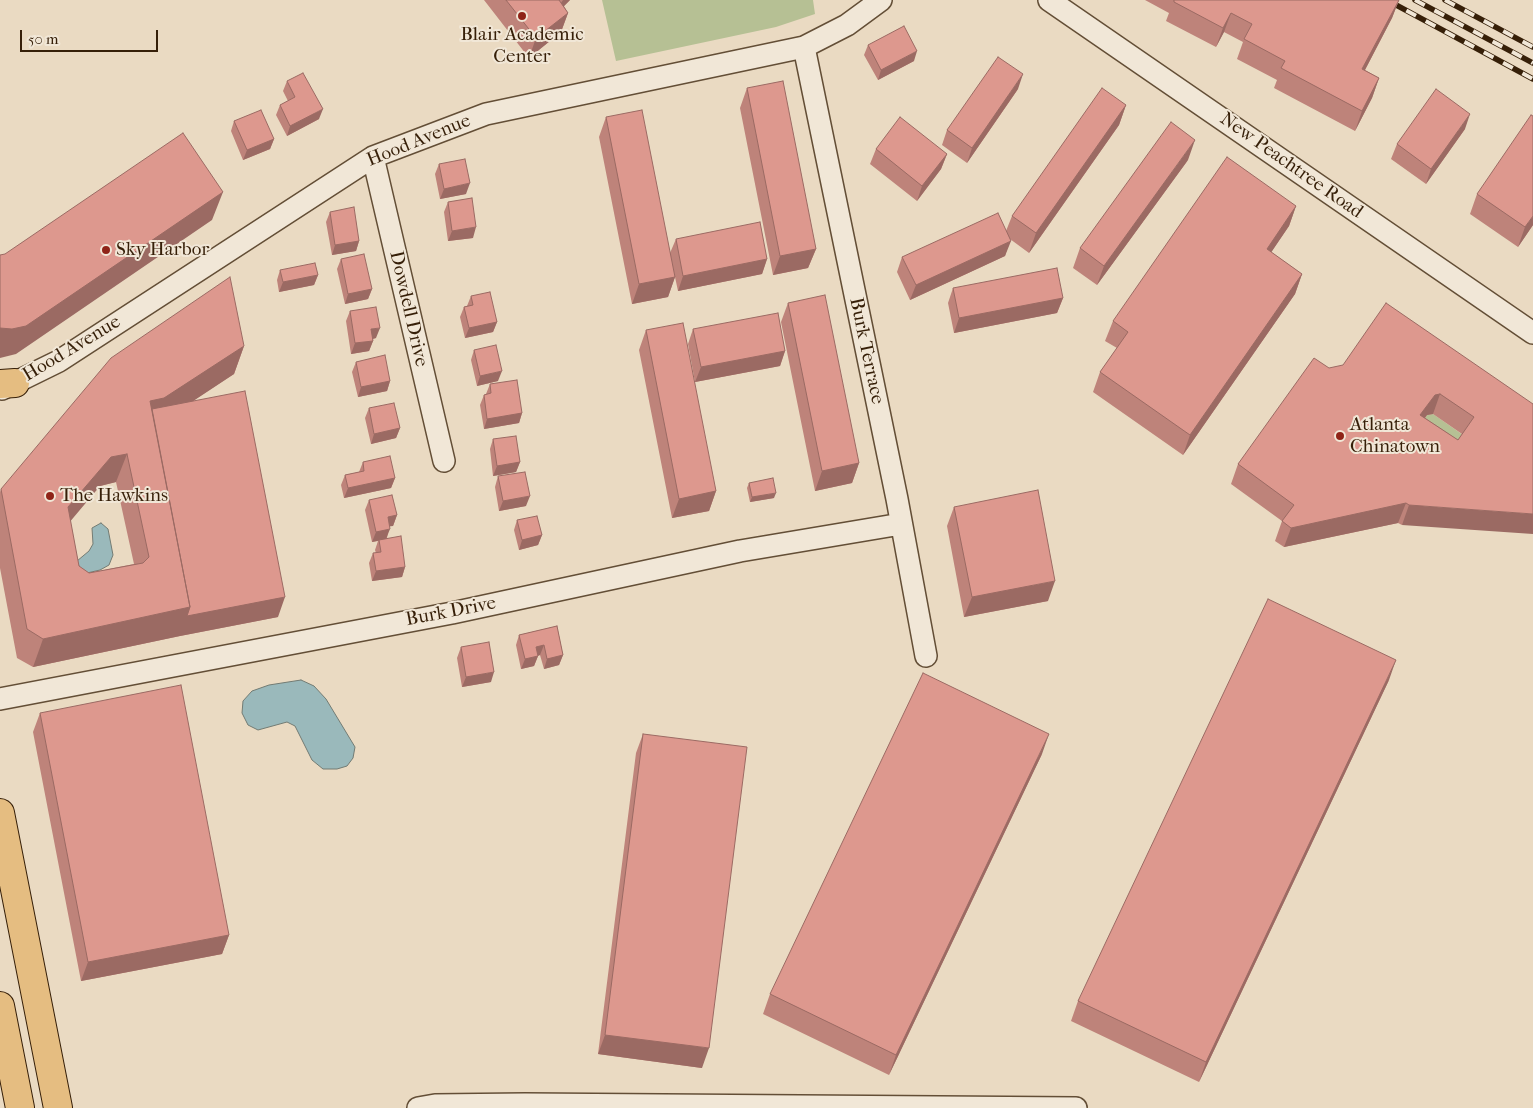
<!DOCTYPE html>
<html>
<head>
<meta charset="utf-8">
<style>
  body { margin:0 }
  #map { position:relative; width:1533px; height:1108px; overflow:hidden; background:#eadac2; font-family:"IM FELL French Canon",serif }
  canvas { display:block }
  .scale { position:absolute; left:20px; top:30px; width:138px; height:22px; box-sizing:border-box; border:2px solid #361f08; border-top:0; padding-left:6px; font-size:15px; line-height:18px; white-space:nowrap; color:#361f08; -webkit-text-stroke:4px #f1e7d7; paint-order:stroke }
</style>
</head>
<body>
<div id="map">
<canvas width="1533" height="1108"></canvas>
<div class="scale">50 m</div>
</div>
<script>
const c = document.querySelector('canvas').getContext('2d');
c.lineJoin = 'round';
function paint(path, color) { c.fillStyle = color; c.fill(path, 'evenodd'); }
const shape = rows => new Path2D(rows.map(r => 'M' + r).join(''));
function trace(path, color, width, dash) { c.strokeStyle = color; c.lineWidth = width; c.lineCap = dash ? 'butt' : 'round'; c.setLineDash(dash || []); c.stroke(path); }
function write(font, color, halo, rows, align = 'center') {
  c.font = font + ' "IM FELL French Canon",serif'; c.lineWidth = 4; c.setLineDash([]); c.textBaseline = 'middle'; c.strokeStyle = halo; c.fillStyle = color; for (const [text, x, y, turn = 0] of rows) {
    c.save(); c.translate(x, y); c.rotate((+turn || 0) * Math.PI / 180); c.textAlign = isNaN(turn) ? turn : align; if (halo) c.strokeText(text, 0, 0); c.fillText(text, 0, 0); c.restore();
  }
}
paint(shape([
  [602,0,813,0,815,14,776,27,616,61],
  [1433,414,1466,437,1451,460,1413,434,1427,415]
]), '#b6c094');
const water = shape([
  [101,523,108,529,113,555,109,565,100,570,87,573,80,569,77,561,89,551,93,544,92,528,101,523],
  [301,680,314,686,326,699,355,747,353,758,347,766,337,769,323,769,312,760,295,726,287,722,258,730,248,725,242,713,243,701,252,691,269,685,301,680]
]);
paint(water, '#9ab9bb');
trace(water, '#727b73', 1);
const minor = shape([
  [1049,0,1533,333],
  [804,47,897,499,926,656],
  [373,157,444,461],
  [2,389,59,361,373,157,486,114,804,47,847,25,881,0],
  [0,699,452,613,740,551,901,524],
  [418,1108,435,1105,525,1104,1076,1108]
]);
const major = shape([
  [0,384,15,383],
  [0,813,58,1108],
  [0,1006,20,1108]
]);
trace(minor, '#634e36', 24);
trace(major, '#361f08', 30);
trace(minor, '#f1e7d7', 21);
trace(major, '#e5bd81', 28);
const rail = shape([
  [1387,0,1533,79],
  [1415,0,1533,63],
  [1445,0,1533,47]
]);
trace(rail, '#361f08', 5.5);
trace(rail, '#f1e7d7', 4, [11]);
paint(shape([
  [484,0,570,0,564,6,568,13,561,32,529,58],
  [1145,0,1399,0,1392,18,1365,70,1379,78,1372,98,1355,131,1274,88,1277,80,1237,59,1243,42,1224,32,1216,47,1166,21,1169,13],
  [868,45,914,61,878,80,864,55],
  [287,81,319,119,287,136,276,115,280,105,288,101,283,91],
  [747,88,816,249,808,268,773,275,740,108],
  [1018,89,967,163,942,145,947,130],
  [1126,105,1119,125,1029,253,1010,239,1005,256,910,300,897,272,902,257,1006,231,1012,216],
  [606,117,670,253,676,239,767,259,762,274,678,291,675,277,668,297,632,304,599,137],
  [234,121,274,139,270,149,243,160,231,131],
  [1465,129,1426,184,1391,159,1397,144],
  [876,149,947,154,941,169,917,201,870,164],
  [1188,160,1097,285,1073,268,1080,248],
  [439,164,466,194,440,199,435,174],
  [1477,194,1533,225,1518,247,1470,214],
  [448,202,473,238,448,241,444,212],
  [1296,206,1289,226,1271,252,1302,274,1295,294,1183,455,1093,392,1100,372,1117,348,1105,341,1113,321],
  [330,212,359,241,356,251,332,255,326,222],
  [341,259,372,289,368,299,345,304,337,269],
  [280,270,318,275,314,285,279,292,277,280],
  [953,288,1063,298,1057,313,954,333,948,303],
  [471,296,497,322,493,332,465,338,460,317,464,307,467,306],
  [788,303,859,463,852,483,815,491,781,322],
  [350,311,376,338,373,339,373,341,369,351,351,354,346,321],
  [693,329,785,351,780,366,695,382,688,344],
  [646,330,716,491,709,511,672,518,639,350],
  [244,346,234,374,194,400,278,617,180,636,33,667,17,658,0,568,0,492,1,489],
  [116,482,134,564,89,573,79,566,70,520,100,486],
  [474,350,498,381,477,386,471,360],
  [356,362,390,381,387,391,358,397,352,372],
  [1329,368,1533,404,1402,525,1398,523,1284,547,1275,541,1282,521,1231,484,1238,464],
  [1433,414,1462,434,1458,440,1425,418,1427,415],
  [490,384,522,413,519,423,484,429,480,405,484,395,486,394],
  [369,408,400,428,396,438,371,444,365,418],
  [493,439,520,462,516,472,493,476,490,449],
  [363,462,395,478,391,488,344,498,341,485,345,475,359,472],
  [498,476,526,506,499,511,495,487],
  [749,483,774,498,750,502,747,488],
  [369,500,397,515,393,526,389,526,387,538,405,567,402,577,372,581,369,563,373,553,376,553,375,550,378,541,372,542,365,510],
  [954,507,1048,601,964,617,947,526],
  [517,520,542,535,538,545,519,550,514,530],
  [557,626,563,655,559,665,544,669,540,655,538,656,534,666,521,669,516,645,519,635],
  [461,647,491,682,462,687,457,658],
  [1389,680,1199,1082,1071,1021,1078,1001],
  [40,713,229,935,222,954,81,981,33,732],
  [643,734,702,1068,598,1054,636,753],
  [1042,754,889,1075,763,1014,770,994]
]), '#be837a');
paint(shape([
  [563,0,570,0,557,13,561,3],
  [1399,0,1392,18,1355,89,1362,69],
  [568,13,561,32,529,58,536,38],
  [1231,13,1224,32,1216,47,1223,28],
  [917,51,914,61,878,80,881,70],
  [1023,74,1018,89,967,163,972,148],
  [1379,78,1372,98,1355,131,1362,111],
  [1126,105,1119,125,1029,253,1036,233],
  [323,109,319,119,287,136,290,126],
  [1470,114,1465,129,1426,184,1431,169],
  [274,139,270,149,243,160,247,150],
  [1195,140,1188,160,1097,285,1104,266],
  [947,154,941,169,917,201,922,186],
  [470,183,466,194,440,199,444,189],
  [223,192,212,220,16,354,0,358,0,328],
  [1296,206,1289,226,1260,269,1267,249],
  [1533,216,1533,225,1518,247,1525,227],
  [476,227,473,238,448,241,452,231],
  [359,241,356,251,332,255,335,245],
  [1011,241,1005,256,910,300,916,285],
  [816,249,808,268,773,275,780,256],
  [767,259,762,274,678,291,683,276],
  [1302,274,1295,294,1183,455,1190,435],
  [318,275,314,285,279,292,283,282],
  [675,277,668,297,632,304,639,284],
  [372,289,368,299,345,304,348,294],
  [1063,298,1057,313,954,333,959,318],
  [497,322,493,332,465,338,469,328],
  [380,328,376,338,367,340,371,329],
  [373,341,369,351,351,354,355,343],
  [244,346,234,374,154,427,150,401],
  [785,351,780,366,695,382,701,367],
  [502,371,498,381,477,386,480,376],
  [390,381,387,391,358,397,361,387],
  [1440,394,1433,414,1427,415,1413,434,1420,415,1435,395],
  [522,413,519,423,484,429,487,419],
  [400,428,396,438,371,444,374,434],
  [127,454,116,482,100,486,58,536,68,507,111,457],
  [520,462,516,472,493,476,497,466],
  [859,463,852,483,815,491,822,471],
  [395,478,391,488,344,498,348,488],
  [716,491,709,511,672,518,679,499],
  [776,493,774,498,750,502,752,497],
  [530,496,526,506,499,511,503,501],
  [1406,503,1398,523,1284,547,1291,528],
  [1409,505,1533,514,1533,534,1402,525],
  [397,515,393,526,384,527,388,517],
  [390,529,386,539,372,542,376,532],
  [542,535,538,545,519,550,522,540],
  [405,567,402,577,372,581,376,571],
  [1055,581,1048,601,964,617,972,597],
  [285,597,278,617,180,636,33,667,43,639,190,607],
  [544,645,540,655,532,657,536,647],
  [563,655,559,665,544,669,547,659],
  [538,656,534,666,521,669,525,659],
  [1396,660,1389,680,1199,1082,1206,1062],
  [494,672,491,682,462,687,466,677],
  [1049,734,1042,754,889,1075,896,1055],
  [229,935,222,954,81,981,88,962],
  [605,1035,709,1048,702,1068,598,1054]
]), '#9b6a63');
const building = shape([
  [506,0,559,0,568,13,536,38,506,0],
  [1174,0,1399,0,1362,69,1379,78,1362,111,1281,68,1285,61,1244,39,1252,24,1231,13,1223,28,1174,2,1174,0],
  [904,26,917,51,881,70,868,45,904,26],
  [998,57,1023,74,972,148,947,130,998,57],
  [303,73,323,109,290,126,280,105,295,97,287,81,303,73],
  [783,81,816,249,780,256,747,88,783,81],
  [1102,88,1126,105,1036,233,1012,216,1102,88],
  [1436,89,1470,114,1431,169,1397,144,1436,89],
  [261,110,274,139,247,150,234,121,261,110],
  [642,110,675,277,639,284,606,117,642,110],
  [1531,115,1533,116,1533,216,1525,227,1477,194,1531,115],
  [900,117,947,154,922,186,876,149,900,117],
  [1171,122,1195,140,1104,266,1080,248,1171,122],
  [183,133,223,192,26,326,12,329,0,328,0,255,5,254,183,133],
  [1227,157,1296,206,1267,249,1302,274,1190,435,1100,372,1128,332,1113,321,1227,157],
  [465,159,470,183,444,189,439,164,465,159],
  [472,198,476,227,452,231,448,202,472,198],
  [354,207,359,241,335,245,330,212,354,207],
  [998,213,1011,241,916,285,902,257,998,213],
  [760,222,767,259,683,276,676,239,760,222],
  [364,254,372,289,348,294,341,259,364,254],
  [315,263,318,275,283,282,280,270,315,263],
  [1057,268,1063,298,959,318,953,288,1057,268],
  [230,277,244,346,164,398,150,401,190,607,43,639,27,629,1,489,111,358,230,277],
  [127,454,149,557,143,563,89,573,79,566,68,507,111,457,127,454],
  [490,292,497,322,469,328,464,307,473,305,471,296,490,292],
  [825,295,859,463,822,471,788,303,825,295],
  [1386,303,1533,404,1533,514,1409,505,1406,503,1291,528,1282,521,1294,505,1238,464,1314,358,1329,368,1343,365,1386,303],
  [1440,394,1474,417,1458,440,1420,415,1435,395,1440,394],
  [376,307,380,328,371,329,373,341,355,343,350,311,376,307],
  [778,313,785,351,701,367,693,329,778,313],
  [683,323,716,491,679,499,646,330,683,323],
  [496,345,502,371,480,376,474,350,496,345],
  [385,355,390,381,361,387,356,362,385,355],
  [517,380,522,413,487,419,484,395,491,393,490,384,517,380],
  [245,391,285,597,187,616,190,607,152,409,245,391],
  [394,403,400,428,374,434,369,408,394,403],
  [516,436,520,462,497,466,493,439,516,436],
  [390,456,395,478,348,488,345,475,364,471,363,462,390,456],
  [525,472,530,496,503,501,498,476,525,472],
  [773,478,776,493,752,497,749,483,773,478],
  [1038,490,1055,581,972,597,954,507,1038,490],
  [392,495,397,515,388,517,390,529,376,532,369,500,392,495],
  [537,516,542,535,522,540,517,520,537,516],
  [401,536,405,567,376,571,373,553,381,552,379,540,401,536],
  [1268,599,1396,660,1206,1062,1078,1001,1268,599],
  [557,626,563,655,547,659,544,645,536,647,538,656,525,659,519,635,557,626],
  [489,642,494,672,466,677,461,647,489,642],
  [923,673,1049,734,896,1055,770,994,923,673],
  [181,685,229,935,88,962,40,713,181,685],
  [643,734,747,747,709,1048,605,1035,643,734]
]);
paint(building, '#dd988e');
trace(building, '#9b6a63', 1);
for (const [x, y, r, color] of [
  [522,16,5,"#8f2418"],
  [106,250,5,"#8f2418"],
  [1340,436,5,"#8f2418"],
  [50,496,5,"#8f2418"]
]) { const dot = new Path2D(); dot.arc(x, y, r, 0, 2 * Math.PI); c.fillStyle = color; c.fill(dot); trace(dot, '#f1e7d7', 2); }
write('19px', '#361f08', '#f1e7d7', [
  ["Blair Academic",522,35,"center"],
  ["Center",522,57,"center"],
  ["Sky Harbor",116,250],
  ["Atlanta",1350,425],
  ["Chinatown",1350,447],
  ["The Hawkins",60,496]
], 'left');
write('19px', '#361f08', '#f1e7d7', [
  ["Hood Avenue",419,141,-22],
  ["New Peachtree Road",1291,166,35],
  ["Dowdell Drive",408,309,77],
  ["Hood Avenue",72,349,-31],
  ["Burk Terrace",866,351,78],
  ["Burk Drive",451,612,-11]
]);
</script>
</body>
</html>
